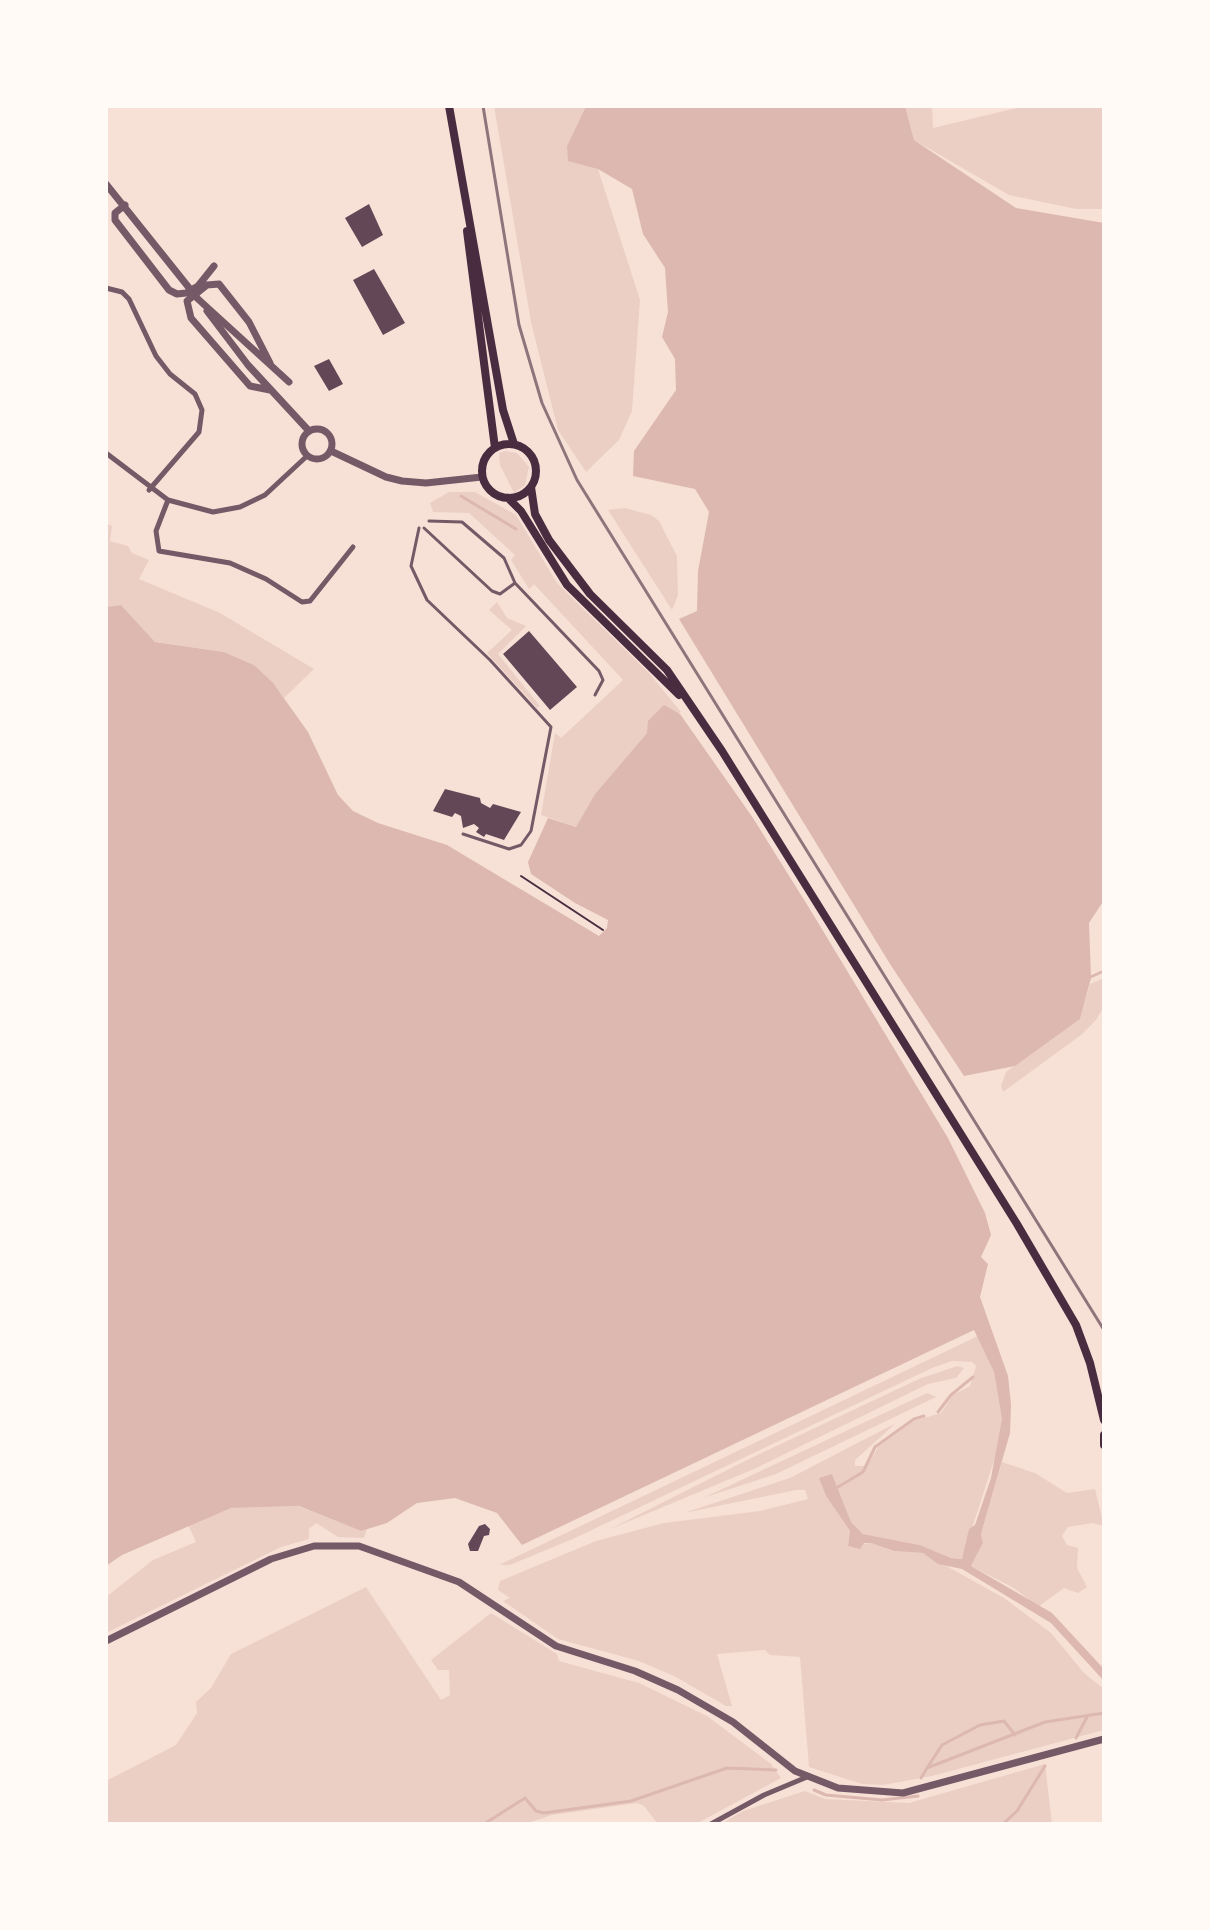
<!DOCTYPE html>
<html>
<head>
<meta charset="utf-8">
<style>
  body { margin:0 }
  #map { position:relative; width:1210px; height:1930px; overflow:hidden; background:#f7e1d7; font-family:Georgia,serif }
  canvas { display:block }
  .frame { position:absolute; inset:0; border:108px solid #fffaf5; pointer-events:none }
</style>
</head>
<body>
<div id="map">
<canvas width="1210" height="1930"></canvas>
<div class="frame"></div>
</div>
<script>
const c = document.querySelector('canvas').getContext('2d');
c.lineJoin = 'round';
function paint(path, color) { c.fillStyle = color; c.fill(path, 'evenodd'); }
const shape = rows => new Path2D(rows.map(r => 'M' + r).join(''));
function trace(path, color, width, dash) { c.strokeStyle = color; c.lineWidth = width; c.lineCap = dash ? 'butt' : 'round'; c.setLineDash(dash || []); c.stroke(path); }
paint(shape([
  [494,106,586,106,567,146,598,169,640,300,632,411,619,440,586,472,558,430,531,322],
  [905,106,932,106,933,128,1025,106,1104,106,1104,209,1076,209,1009,195,914,140],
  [505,451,517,453,529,467,525,485,514,493,500,465,499,453],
  [449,492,475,492,516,515,557,583,649,673,681,712,647,733,595,794,576,827,541,815,555,733,561,738,623,680,534,584,529,589,511,560,515,555,469,513,433,512,430,503],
  [625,508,651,515,659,521,677,556,678,595,672,610,608,510],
  [106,523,112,526,110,541,128,546,132,553,149,560,139,579,220,613,314,669,284,698,254,665,224,652,155,642,121,605,106,607],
  [497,602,507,618,526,626,498,654,540,706,537,708,487,653,512,630,489,610],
  [1104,978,1104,1007,1096,1020,1081,1035,1003,1092,1001,1086,1006,1072,1080,1019,1090,984],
  [978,1336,994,1372,1002,1418,1000,1442,962,1559,951,1558,920,1545,863,1534,851,1522,832,1474,820,1479,826,1496,850,1531,848,1546,871,1543,894,1551,923,1553,1004,1598,1051,1633,1084,1673,1104,1689,1104,1730,932,1776,883,1785,862,1784,809,1767,800,1657,770,1655,765,1650,717,1654,732,1706,726,1706,676,1677,639,1661,558,1639,503,1601,510,1598,498,1590,500,1581,596,1541,664,1523,760,1511,808,1499,805,1490,796,1490,684,1513,790,1478,896,1423,855,1460,855,1466,867,1466,878,1447,914,1421,941,1413,953,1395,970,1386,976,1366,972,1362,952,1361,932,1368,575,1538,510,1565,499,1565],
  [957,1366,964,1368,956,1378,928,1384,754,1469,608,1530,751,1458,919,1379],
  [927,1393,936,1397,776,1474,703,1498],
  [1002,1462,1035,1473,1067,1493,1095,1489,1104,1526,1093,1523,1068,1527,1062,1536,1067,1545,1078,1548,1077,1568,1087,1587,1078,1593,1064,1588,1038,1607,1014,1588,971,1566,983,1543,981,1534],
  [298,1506,361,1531,367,1529,364,1538,338,1537,316,1523,309,1529,309,1539,281,1547,106,1633,106,1597,153,1560,196,1542,188,1525,231,1508],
  [366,1587,441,1700,450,1695,449,1670,438,1670,431,1660,491,1613,557,1654,559,1661,639,1683,707,1716,771,1764,781,1778,696,1824,658,1824,644,1806,637,1803,552,1815,525,1824,106,1824,106,1781,176,1745,197,1713,196,1702,211,1688,231,1654],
  [1045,1764,1052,1824,721,1824,743,1811,805,1791,825,1799,909,1803]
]), '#ebcfc5');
paint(shape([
  [586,106,905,106,914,140,1016,208,1104,223,1104,900,1089,923,1091,978,1080,1019,1015,1066,964,1076,890,964,679,619,697,611,698,571,709,512,695,489,633,476,634,451,676,390,675,359,662,337,668,312,665,268,643,234,632,189,598,169,568,161,567,146],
  [121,605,155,642,224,652,254,665,273,683,308,732,338,795,353,811,378,823,447,845,599,936,607,928,608,920,575,903,531,874,528,862,548,818,576,827,595,794,647,733,648,721,664,705,680,714,753,818,811,911,948,1138,985,1213,991,1235,981,1257,988,1264,980,1297,1008,1376,1011,1404,1010,1433,981,1534,983,1543,971,1566,1052,1613,1104,1669,1104,1681,1051,1623,962,1569,938,1564,923,1553,894,1551,871,1543,864,1543,860,1549,848,1546,850,1531,826,1496,819,1478,832,1474,851,1522,863,1534,920,1545,951,1558,962,1559,969,1529,975,1525,991,1478,1002,1419,994,1372,974,1330,522,1545,497,1513,455,1498,417,1503,387,1523,361,1531,299,1506,231,1508,122,1555,106,1566,106,607]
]), '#dcb8b0');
trace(shape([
  [461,496,516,529],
  [1088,978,1104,971],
  [938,1412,951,1395,973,1377],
  [838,1487,863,1472,875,1447,914,1419,924,1416],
  [1076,1738,1087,1717],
  [927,1768,942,1745,980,1725,1004,1721,1015,1735],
  [921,1778,927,1768,1045,1722,1104,1713],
  [814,1790,826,1795,882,1800,918,1796],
  [484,1824,525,1798,536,1811,544,1813,631,1801,727,1768,776,1770],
  [1003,1824,1017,1811,1045,1766]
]), '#dcb8b0', 3);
paint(shape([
  [369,204,383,235,362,247,345,218],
  [374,269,405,323,383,335,353,280],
  [329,359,343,384,329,391,314,366],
  [529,631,577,687,550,710,503,654],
  [445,789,480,798,481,803,490,808,493,804,521,812,504,840,486,834,484,837,476,832,479,828,474,824,463,828,461,816,455,813,452,817,433,811],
  [485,1524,490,1529,489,1535,484,1536,478,1551,470,1551,468,1544,479,1526]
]), '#644757');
trace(shape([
  [521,876,603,930]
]), '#4a2c40', 2);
trace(shape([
  [429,521,462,522,504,558,515,583,599,671,603,680,595,695],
  [419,528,411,566,427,600,490,660,551,727,531,831,521,845,509,849,463,834],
  [424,528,492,591,500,594,515,583]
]), '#755966', 3);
trace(shape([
  [106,288,122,292,129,299,156,356,170,374,195,394,202,410,199,432,149,490],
  [106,453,168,500,213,512,240,507,265,495,307,456],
  [168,500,156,531,159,551,230,563,266,579,302,602,310,601,353,547],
  [711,1824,764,1795,807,1777]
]), '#755966', 5);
trace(shape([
  [106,184,198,299,289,382],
  [125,205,115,213,115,220,169,290,177,294,186,293,198,286,214,266],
  [207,311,248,365,309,431],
  [270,390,250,386,191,318,187,301,207,285,219,284,249,322,270,363],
  '302 444a15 15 0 1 1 30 0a15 15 0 1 1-30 0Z',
  [331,451,386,477,402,481,426,483,482,477],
  [106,1641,271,1559,314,1546,359,1546,459,1582,556,1646,635,1671,678,1690,733,1722,795,1771,838,1788,903,1793,1104,1739]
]), '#755966', 7);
trace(shape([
  [449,106,503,410,514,444],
  [467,231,495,448],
  '482 471a27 27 0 1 1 54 0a27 27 0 1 1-54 0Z',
  [531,487,535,514,549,540,590,594,667,670,722,751,1017,1224,1076,1325,1090,1363,1104,1420],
  [508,498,521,511,567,585,679,695],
  [1104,1435,1104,1445]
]), '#4a2c40', 8);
trace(shape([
  [483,106,519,325,542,403,577,480,1104,1330]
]), '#8f747c', 3);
</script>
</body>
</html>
